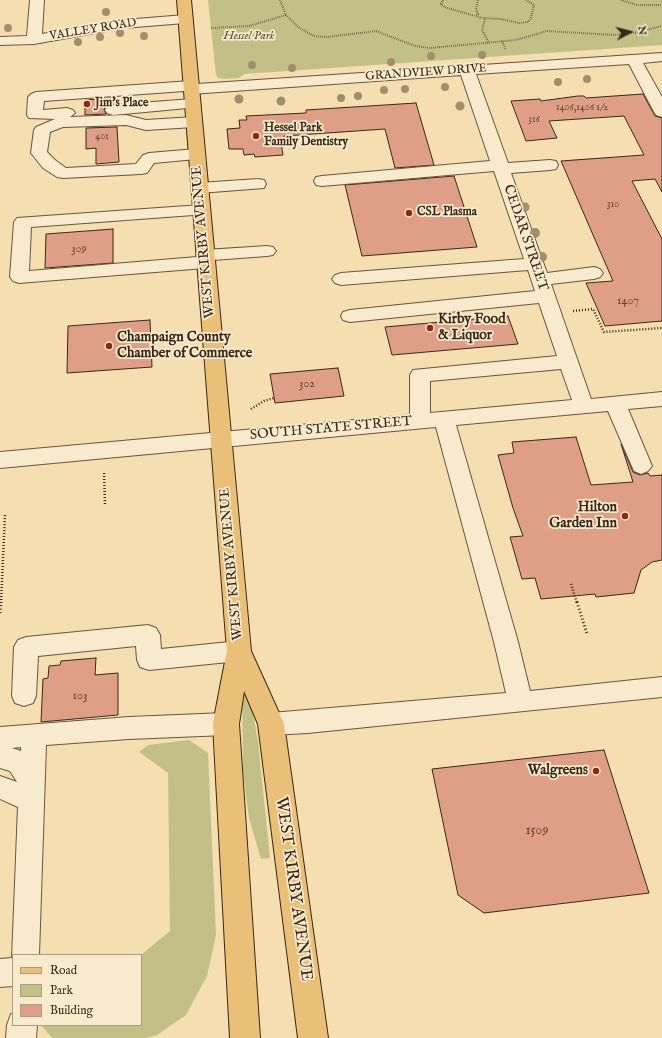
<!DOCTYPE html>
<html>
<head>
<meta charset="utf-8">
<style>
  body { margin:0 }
  #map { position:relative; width:662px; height:1038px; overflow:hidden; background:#f5deb0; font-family:"IM FELL English",serif }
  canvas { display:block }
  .legend { position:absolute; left:12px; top:954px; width:130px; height:72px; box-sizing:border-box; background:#f8eacc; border:1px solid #ac9d85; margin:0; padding:5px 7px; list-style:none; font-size:12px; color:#39291a }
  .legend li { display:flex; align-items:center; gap:8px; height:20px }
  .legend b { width:20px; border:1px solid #ac9d85 }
  .north { position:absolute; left:610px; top:12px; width:40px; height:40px; -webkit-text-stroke:3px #f8eacc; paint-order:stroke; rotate:83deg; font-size:11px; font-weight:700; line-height:16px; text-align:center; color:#39291a }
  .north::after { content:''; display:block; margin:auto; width:14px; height:18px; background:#39291a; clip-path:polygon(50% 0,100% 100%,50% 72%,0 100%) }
</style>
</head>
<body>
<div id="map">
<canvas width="662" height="1038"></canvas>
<ul class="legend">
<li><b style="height:5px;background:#eabf78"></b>Road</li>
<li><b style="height:11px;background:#c2c087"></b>Park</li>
<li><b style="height:11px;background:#df9e86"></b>Building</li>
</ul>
<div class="north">N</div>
</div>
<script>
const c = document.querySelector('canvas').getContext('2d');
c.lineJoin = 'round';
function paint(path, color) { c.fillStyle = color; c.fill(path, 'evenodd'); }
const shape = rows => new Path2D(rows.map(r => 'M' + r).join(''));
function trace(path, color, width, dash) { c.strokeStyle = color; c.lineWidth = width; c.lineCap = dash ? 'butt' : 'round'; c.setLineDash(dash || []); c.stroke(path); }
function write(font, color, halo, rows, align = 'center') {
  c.font = font + ' "IM FELL English",serif'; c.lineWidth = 3.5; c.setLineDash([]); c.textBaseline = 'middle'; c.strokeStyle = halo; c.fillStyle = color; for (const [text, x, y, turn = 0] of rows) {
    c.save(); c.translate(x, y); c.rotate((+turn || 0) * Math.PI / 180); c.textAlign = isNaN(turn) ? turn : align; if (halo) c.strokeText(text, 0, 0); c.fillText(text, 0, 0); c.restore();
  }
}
paint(shape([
  [208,0,662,0,662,45,244,74,239,78,225,79,218,78,216,75],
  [248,686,258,742,270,858,261,859,249,818,243,772,242,687],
  [189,740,208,753,216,935,207,976,186,1015,157,1035,146,1038,52,1038,41,1025,141,1025,141,955,170,931,168,773,139,752,148,745]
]), '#c2c087');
const building = shape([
  [643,94,655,116,662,118,662,192,655,179,632,181,662,239,662,321,605,326,586,283,613,281,561,161,644,155,624,116,549,121,557,138,526,141,511,101,540,99,541,101,578,96,584,96,586,98,643,94],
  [112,98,113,104,107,106,104,109,106,114,85,115,85,100,112,98],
  [416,103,434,165,395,168,385,129,284,136,286,142,281,143,283,155,255,157,254,154,244,155,243,149,229,149,227,129,240,128,239,120,247,120,246,116,306,113,306,110,416,103],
  [117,127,119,162,96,164,96,148,86,149,86,128,117,127],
  [454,176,477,247,362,256,345,185,454,176],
  [113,229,113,263,45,268,46,234,113,229],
  [508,316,518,344,392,355,385,327,508,316],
  [150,320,152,367,67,373,68,326,150,320],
  [338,368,344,396,275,403,270,374,338,368],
  [576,437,591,485,633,482,621,444,633,472,640,475,648,473,650,476,662,475,662,560,652,562,641,570,634,593,596,597,595,594,541,599,535,578,522,579,510,537,523,536,513,508,498,455,514,453,512,442,576,437],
  [96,658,95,675,118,673,118,715,41,722,43,679,48,678,49,666,60,665,61,661,96,658],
  [604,750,649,893,484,913,458,895,432,769,604,750]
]);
paint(building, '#df9e86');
trace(building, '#39291a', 1);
const minor = shape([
  [30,0,44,0,42,34,123,20,185,15,190,16,192,19,190,22,185,23,123,28,34,44,0,45,0,37,27,36,30,0],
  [662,53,662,61,643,63,662,97,662,117,656,115,654,112,629,64,476,74,508,163,550,160,556,161,558,165,556,169,550,170,511,173,547,273,594,267,600,269,603,273,600,277,594,279,551,284,591,399,662,392,662,406,628,409,652,466,648,471,641,474,634,471,608,411,456,425,518,642,530,691,662,677,662,697,308,733,271,735,262,732,258,724,262,716,271,713,506,693,494,642,436,427,0,468,0,452,410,415,410,375,413,370,557,356,539,303,350,322,343,320,341,316,343,312,350,310,535,291,528,270,341,285,335,283,332,279,335,275,341,273,524,259,494,171,322,186,316,185,314,181,316,177,322,176,490,161,461,75,191,94,185,91,44,101,43,110,67,108,73,110,75,113,70,117,126,115,146,120,194,117,200,119,202,122,200,125,194,127,146,130,126,125,63,127,50,132,47,152,55,160,66,168,136,164,143,155,149,153,196,149,202,151,204,154,202,157,196,159,154,163,147,173,141,174,63,178,57,177,43,168,31,153,34,130,36,127,55,119,29,118,27,115,28,97,31,94,36,92,191,81,197,84,662,53],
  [561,369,572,400,430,413,430,381,561,369],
  [192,99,198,101,200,104,198,107,113,115,107,113,105,110,107,107,113,105,192,99],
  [258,179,264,180,266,184,264,188,199,193,193,192,191,188,193,184,199,183,258,179],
  [201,205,207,206,210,210,207,214,31,227,29,271,197,257,196,255,199,251,205,250,267,246,273,247,276,251,273,255,267,256,213,260,214,262,211,266,205,268,19,283,13,281,10,277,14,222,17,218,201,205],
  [148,625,156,628,160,635,161,649,239,641,247,644,251,651,247,658,239,661,149,670,140,667,137,660,136,646,38,656,36,696,33,703,24,706,15,703,12,696,14,647,18,640,26,637,148,625],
  [226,713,235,716,239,724,235,732,226,735,129,739,46,745,39,955,13,955,13,986,0,987,0,959,12,958,18,807,0,799,0,776,17,782,10,771,0,768,0,727,129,717,226,713],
  [21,747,21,751,12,748,21,747],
  [11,1014,13,1014,13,1025,37,1025,36,1038,6,1038,7,1025,11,1014]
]);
const major = shape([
  [177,0,191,0,251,651,284,724,328,1038,298,1038,258,724,244,691,239,724,260,1038,230,1038,213,724,227,651,177,0]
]);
trace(minor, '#685640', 2);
trace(major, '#39291a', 2);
trace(shape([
  [280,0,286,15,298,27,314,36,327,37,376,31,415,46,430,48,516,40,547,31,614,35,634,33,662,26],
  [443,0,441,4,444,7,482,18,501,19,519,23,528,22,531,18,534,5,526,0],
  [621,0,637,5,662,5],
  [476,15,478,14,476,9,478,0],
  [485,19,482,30,489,43],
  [211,28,249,26,286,15],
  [502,41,506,50]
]), '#39291a', 2, [0.5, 1.5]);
trace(shape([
  [573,311,593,309,604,332,662,328],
  [251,409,264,401,274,398],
  [104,473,105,505],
  [571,584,577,603],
  [1,603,5,515]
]), '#39291a', 2.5, [1, 2]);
trace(shape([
  [577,602,587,634],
  [0,613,1,602]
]), '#39291a', 3, [1, 2.5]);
paint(minor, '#f8eacc');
paint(major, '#eabf78');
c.fillStyle = '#a08f6c';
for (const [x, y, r] of [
  [106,12,4],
  [8,28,4],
  [120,33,4],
  [144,36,4],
  [100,37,4],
  [78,42,4],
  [482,55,4],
  [431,56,4],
  [391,62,4],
  [252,65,4],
  [292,68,4],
  [587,79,4],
  [558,82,4],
  [445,87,4],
  [405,89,4],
  [384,90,4],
  [358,96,4],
  [341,98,4],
  [239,99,4.5],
  [281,101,4.5],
  [460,106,4.5],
  [525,207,4.5],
  [535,233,5],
  [542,257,5]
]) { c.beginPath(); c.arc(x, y, r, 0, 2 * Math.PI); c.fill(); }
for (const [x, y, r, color] of [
  [87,104,4,"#8f2418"],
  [256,136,4,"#8f2418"],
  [409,213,4,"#8f2418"],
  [430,328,4,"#8f2418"],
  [109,346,4,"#8f2418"],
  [625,516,4,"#8f2418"],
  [596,771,4,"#8f2418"]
]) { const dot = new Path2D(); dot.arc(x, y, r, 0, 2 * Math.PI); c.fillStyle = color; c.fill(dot); trace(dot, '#f8eacc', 1.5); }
write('10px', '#624635', null, [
  ["1406,1406 1/2",582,108],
  ["316",534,120],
  ["401",102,137],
  ["310",613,205]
]);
write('12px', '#39291a', '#f8eacc', [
  ["VALLEY ROAD",93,30,-9],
  ["GRANDVIEW DRIVE",426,73,-4]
]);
write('italic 12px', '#5b4f35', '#f8eacc', [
  ["Hessel Park",249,37]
]);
write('bold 12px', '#39291a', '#f8eacc', [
  ["Jim's Place",95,104],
  ["Hessel Park",264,129],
  ["Family Dentistry",264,143],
  ["CSL Plasma",417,213]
], 'left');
write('12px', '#624635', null, [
  ["309",79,250],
  ["1407",628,302],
  ["302",307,385],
  ["103",80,697]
]);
write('14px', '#39291a', '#f8eacc', [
  ["CEDAR STREET",525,238,71],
  ["WEST KIRBY AVENUE",204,242,-95],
  ["SOUTH STATE STREET",331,429,-5],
  ["WEST KIRBY AVENUE",232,564,-95]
]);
write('bold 14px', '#39291a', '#f8eacc', [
  ["Kirby Food",438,320],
  ["& Liquor",438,336],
  ["Champaign County",117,338],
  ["Chamber of Commerce",117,354],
  ["Hilton",617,508,"right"],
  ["Garden Inn",617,524,"right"],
  ["Walgreens",588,771,"right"]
], 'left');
write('14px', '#624635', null, [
  ["1509",537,831]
]);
write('17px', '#39291a', '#f8eacc', [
  ["WEST KIRBY AVENUE",293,889,82]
]);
</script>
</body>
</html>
